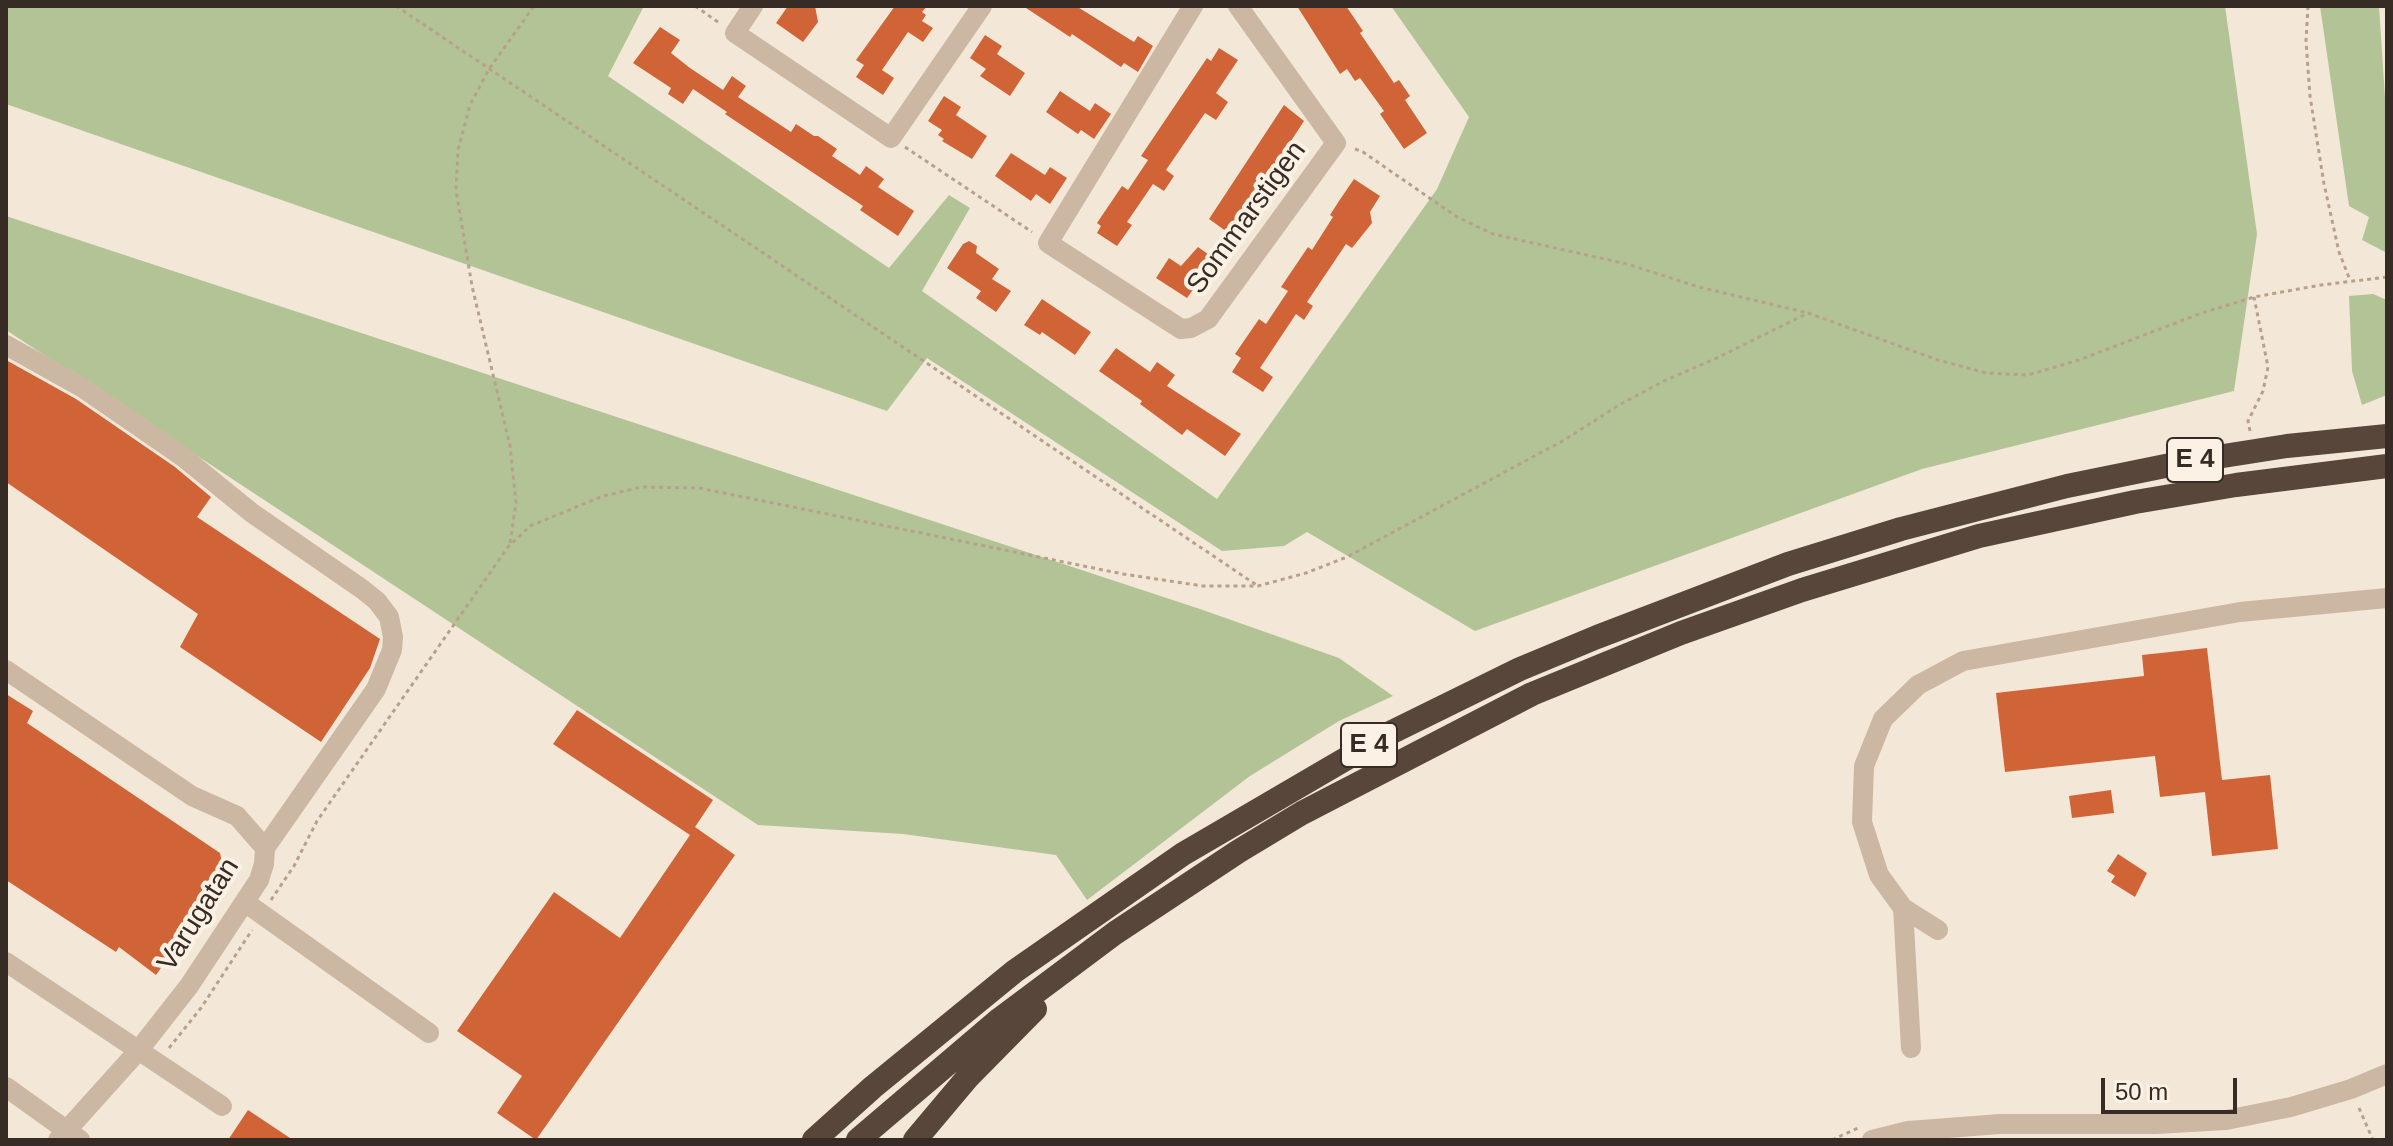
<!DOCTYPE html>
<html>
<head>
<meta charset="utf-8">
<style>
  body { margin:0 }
  #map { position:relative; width:2393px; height:1146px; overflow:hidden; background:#f3e8d7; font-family:Arial,sans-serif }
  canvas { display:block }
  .frame { position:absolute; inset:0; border:8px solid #362c25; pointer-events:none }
  .scale { position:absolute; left:2101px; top:1078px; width:136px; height:36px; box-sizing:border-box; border:4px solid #362c25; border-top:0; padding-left:10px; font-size:24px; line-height:28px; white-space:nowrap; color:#362c25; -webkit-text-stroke:6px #fbf1e4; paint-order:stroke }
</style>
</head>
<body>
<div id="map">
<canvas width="2393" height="1146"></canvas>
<div class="frame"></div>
<div class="scale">50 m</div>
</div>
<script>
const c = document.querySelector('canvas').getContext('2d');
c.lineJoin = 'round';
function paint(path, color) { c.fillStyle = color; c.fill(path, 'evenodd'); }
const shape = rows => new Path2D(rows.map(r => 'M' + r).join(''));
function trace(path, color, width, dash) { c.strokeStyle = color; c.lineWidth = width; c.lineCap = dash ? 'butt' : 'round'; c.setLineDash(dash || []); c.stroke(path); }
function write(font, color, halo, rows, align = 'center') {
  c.font = font + ' Arial,sans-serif'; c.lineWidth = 8; c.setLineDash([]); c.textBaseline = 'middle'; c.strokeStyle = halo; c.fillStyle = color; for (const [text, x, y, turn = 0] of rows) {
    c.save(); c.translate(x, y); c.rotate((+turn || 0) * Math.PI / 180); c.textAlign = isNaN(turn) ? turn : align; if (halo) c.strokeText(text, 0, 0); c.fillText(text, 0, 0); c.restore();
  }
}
paint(shape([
  [6,6,644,6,608,76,889,268,949,195,970,208,922,291,1217,499,1437,189,1469,117,1391,6,2225,6,2257,234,2234,391,1922,469,1475,631,1307,532,1284,546,1222,551,927,358,887,411,6,104],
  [2320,6,2379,6,2387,128,2387,253,2362,240,2369,217,2349,206],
  [6,216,1200,609,1339,658,1393,696,1339,721,1250,776,1087,900,1056,855,903,834,758,825,6,330],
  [2373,294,2387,300,2387,395,2362,405,2352,371,2349,296]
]), '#b2c496');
paint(shape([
  [788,6,815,6,818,22,803,42,776,23],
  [895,6,927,6,922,12,926,15,922,21,933,28,923,42,908,32,882,70,894,78,883,95,856,77,864,65,856,60],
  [1023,6,1076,6,1134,42,1138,36,1153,46,1138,72,1124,63,1121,67,1072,34,1070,37],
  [1297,6,1346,6,1363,31,1360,33,1394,83,1399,80,1410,96,1405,100,1427,133,1404,149,1380,114,1384,111,1360,78,1355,81,1347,69,1340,74],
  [660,27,680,40,671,53,690,68,723,90,732,76,746,86,738,97,791,132,796,124,814,136,818,136,837,149,832,156,860,175,866,166,884,179,878,187,914,211,898,236,860,210,863,206,725,114,727,112,693,89,683,104,668,94,671,88,633,63],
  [985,35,1002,46,997,54,1025,73,1010,96,980,76,986,69,970,58],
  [1219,48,1238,60,1216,93,1228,102,1216,120,1205,113,1166,170,1174,176,1164,191,1153,184,1127,222,1132,225,1117,246,1097,233,1101,226,1097,223,1122,186,1128,190,1148,160,1141,156,1207,58,1211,61],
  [1060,91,1090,111,1095,103,1111,114,1094,139,1081,130,1078,134,1046,112],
  [944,96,961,107,956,115,987,136,972,159,942,141,944,139,938,135,942,130,928,121],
  [1284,105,1304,121,1230,234,1209,219],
  [1011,153,1045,175,1050,167,1067,178,1050,204,1036,194,1031,201,995,176],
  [1354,179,1380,196,1370,212,1372,223,1352,248,1346,244,1307,302,1313,306,1304,320,1296,314,1260,368,1273,377,1263,392,1232,372,1241,358,1235,354,1259,319,1266,324,1288,291,1281,287,1308,247,1312,250,1333,217,1330,215,1339,201],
  [969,241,977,246,976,253,999,269,992,279,1011,291,996,312,976,298,981,291,947,268,963,244],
  [1198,247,1215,259,1187,298,1156,278,1169,258,1181,266],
  [1042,299,1091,332,1075,355,1042,332,1040,335,1024,325],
  [1116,348,1150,372,1157,362,1175,375,1167,386,1241,434,1225,456,1187,429,1182,435,1140,404,1142,401,1099,371],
  [6,360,76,399,175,467,211,497,197,517,380,639,370,668,321,742,180,647,198,614,6,482],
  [2207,648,2222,780,2270,775,2278,849,2212,856,2205,792,2160,797,2155,756,2005,772,1996,693,2144,676,2142,655],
  [6,694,33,711,27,723,220,853,225,876,156,975,119,947,116,952,6,880],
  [577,710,713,800,695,827,735,855,536,1140,497,1113,522,1076,457,1031,554,892,620,938,690,835,553,744],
  [2111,790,2114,813,2072,818,2069,796],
  [2118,854,2147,873,2135,897,2111,882,2115,876,2107,871],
  [248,1110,293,1140,228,1140]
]), '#d16437');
trace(shape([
  [396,6,1258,586],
  [695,6,718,22],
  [2308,6,2306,41,2310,96,2324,184,2339,252,2350,280],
  [905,147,1032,232],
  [1355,149,1363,152,1457,217,1493,234,1627,264,1699,287,1808,313],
  [2250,431,2248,421,2263,391,2268,367,2254,297],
  [510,543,516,503,510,446,472,286,456,190,458,150,470,105,489,69,534,6],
  [271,900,294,866,317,821,508,547,530,526,603,496,642,487,699,488,1123,574,1203,586,1258,586,1306,573,1347,557,1566,439,1619,405,1664,381,1719,357,1808,313,1938,360,1986,373,2028,375,2079,360,2199,314,2254,297,2321,285,2387,277],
  [169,1048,201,1008,252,930],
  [2359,1108,2373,1140],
  [1832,1140,1858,1128],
  [2373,1140,2387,1139]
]), '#b8a18c', 3, [4, 4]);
trace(shape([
  [753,6,735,33,891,138,982,6],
  [1193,6,1048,243,1181,329,1191,328,1208,319,1336,143,1238,6],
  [6,345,83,388,183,457,252,513,362,589,377,601,389,617,393,637,392,650,376,689,265,848],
  [6,670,192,796,237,816,265,848,264,864,259,880,189,986,138,1051,58,1140],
  [246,903,429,1033],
  [1903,908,1938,930],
  [6,962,222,1106],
  [1911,1048,1903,908,1879,875,1862,822,1864,766,1883,719,1918,685,1963,661,2240,612,2387,598],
  [6,1087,80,1140],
  [1872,1140,1908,1131,2000,1124,2156,1124,2226,1120,2291,1107,2351,1089,2387,1074]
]), '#ccb8a2', 20);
trace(shape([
  [814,1140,873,1087,1015,971,1183,854,1390,733,1520,669,1597,637,1788,564,1901,529,2067,486,2185,462,2287,446,2387,436],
  [858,1140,1000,1019,1115,933,1239,851,1302,813,1532,694,1681,633,1802,590,1979,536,2135,502,2236,485,2387,466],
  [915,1140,968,1077,1035,1009]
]), '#58463b', 24);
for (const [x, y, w] of [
  [2195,460,56],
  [1369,745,56]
]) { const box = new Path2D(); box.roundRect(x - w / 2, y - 22, w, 44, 6); c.fillStyle = '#fbf1e4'; c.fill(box); trace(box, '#362c25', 2); }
write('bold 26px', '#362c25', null, [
  ["E 4",2195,460],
  ["E 4",1369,745]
]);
write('28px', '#362c25', '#fbf1e4', [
  ["Sommarstigen",1247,218,-54],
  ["Varugatan",199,915,-58]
]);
</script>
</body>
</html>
